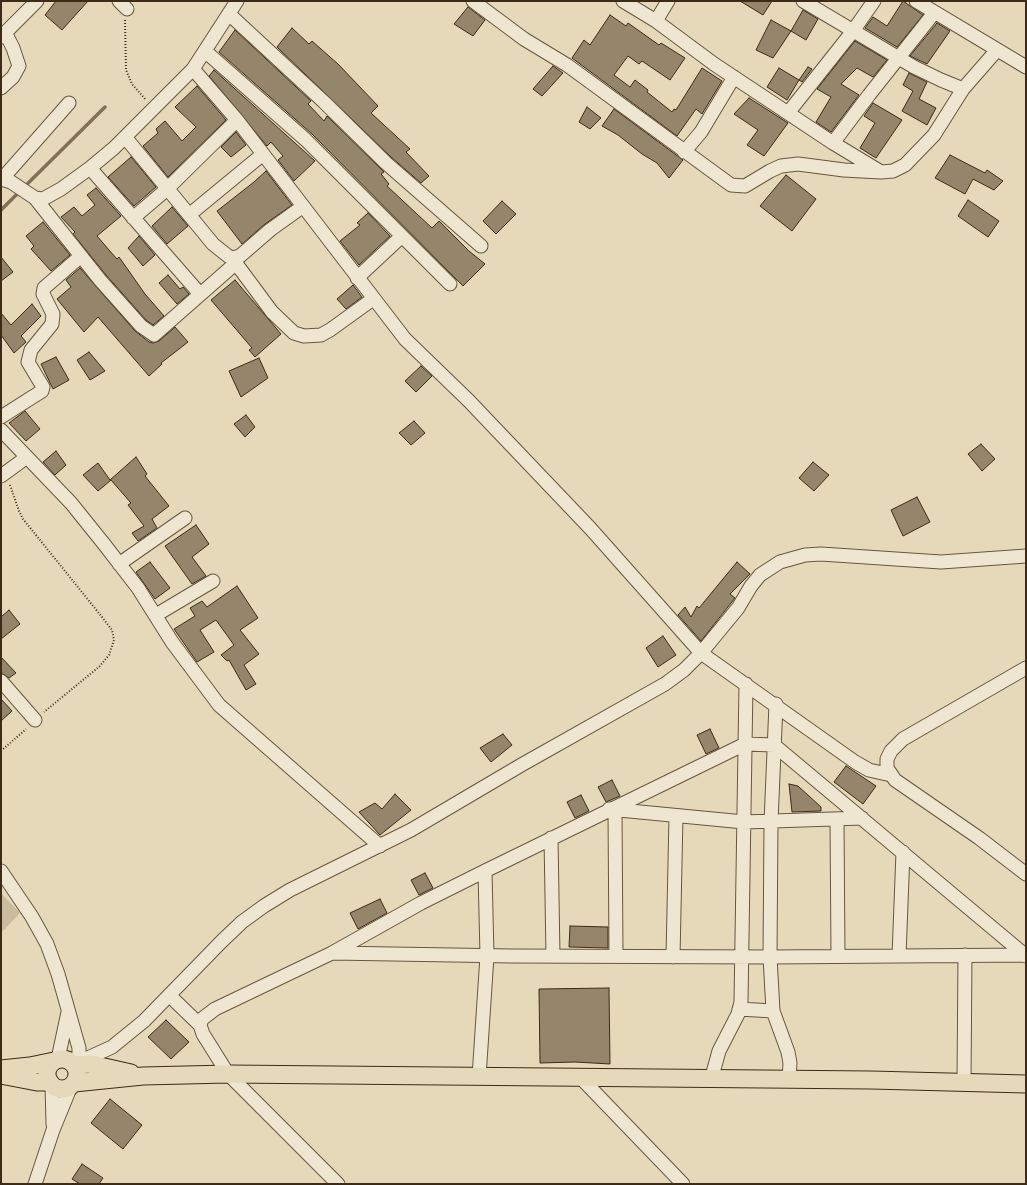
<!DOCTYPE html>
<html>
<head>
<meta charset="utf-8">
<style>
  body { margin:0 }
  #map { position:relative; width:1027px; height:1185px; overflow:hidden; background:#e6d9b9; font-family:"Old Standard TT",serif }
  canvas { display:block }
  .frame { position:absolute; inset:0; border:2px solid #3d2a17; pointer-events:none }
</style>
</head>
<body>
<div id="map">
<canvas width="1027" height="1185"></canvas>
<div class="frame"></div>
</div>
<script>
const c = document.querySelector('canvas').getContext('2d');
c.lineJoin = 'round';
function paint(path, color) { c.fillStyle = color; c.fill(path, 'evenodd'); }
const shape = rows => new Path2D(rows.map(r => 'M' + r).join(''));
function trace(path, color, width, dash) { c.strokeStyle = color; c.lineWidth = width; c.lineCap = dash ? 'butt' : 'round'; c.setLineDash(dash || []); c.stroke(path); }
paint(shape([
  [1,893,20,913,1,933]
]), '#c9bb9d');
trace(shape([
  [1,210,105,107]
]), '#807057', 3.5);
const building = shape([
  [56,1,88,1,62,30,45,15,56,1],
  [740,1,772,1,763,15,740,1],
  [903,1,923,15,897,47,865,28,873,17,887,26,903,1],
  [468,7,485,20,473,36,454,24,468,7],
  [803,10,818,19,806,40,791,31,803,10],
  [610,15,626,26,628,23,659,45,661,43,685,58,670,80,642,61,639,64,628,56,614,75,630,87,635,80,648,90,647,92,672,112,674,109,676,110,702,68,722,81,702,114,696,109,677,136,572,58,584,40,590,45,610,15],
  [771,20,791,31,773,58,756,50,771,20],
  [937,23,950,31,927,64,910,56,937,23],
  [292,28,309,44,312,41,339,65,378,106,371,113,410,149,406,152,429,176,421,183,391,157,277,47,292,28],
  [235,30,311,101,308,104,324,121,327,116,384,172,381,174,389,184,387,186,432,228,439,221,469,251,485,264,463,286,312,134,219,52,235,30],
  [855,41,887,60,873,77,857,68,841,84,859,95,831,132,816,122,831,97,817,89,855,41],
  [553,66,563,73,542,96,533,89,553,66],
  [808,67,812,69,802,82,799,80,808,67],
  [779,68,799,80,787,100,767,87,779,68],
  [214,70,315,161,294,181,278,160,283,156,271,142,267,146,209,76,214,70],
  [909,73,927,82,919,99,936,108,927,125,902,111,913,91,903,85,909,73],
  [197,86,226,120,168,177,143,146,158,133,156,129,165,121,182,141,196,127,175,107,197,86],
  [749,98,788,123,764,156,747,145,758,130,734,114,749,98],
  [873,103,902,120,876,158,860,148,875,123,864,116,873,103],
  [587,107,601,118,590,129,579,122,587,107],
  [614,109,683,160,669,178,657,163,642,154,618,135,602,126,614,109],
  [236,132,246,145,231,157,221,147,236,132],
  [950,155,985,173,987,170,1003,181,994,190,973,179,965,194,935,178,950,155],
  [131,157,156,187,134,206,108,177,131,157],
  [266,171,292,205,265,224,242,244,217,211,254,182,266,171],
  [786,175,816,199,792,231,760,206,786,175],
  [96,188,121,216,97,236,109,250,117,259,119,257,145,294,164,316,153,325,146,320,106,275,73,234,75,232,61,217,74,207,82,216,95,205,87,195,96,188],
  [968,200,999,221,988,237,958,216,968,200],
  [502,201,516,214,496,234,483,221,502,201],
  [172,207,188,226,167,244,152,226,172,207],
  [368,213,390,236,359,265,340,241,360,225,357,223,368,213],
  [43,222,70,255,51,271,31,249,34,246,26,236,43,222],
  [139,236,155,255,143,266,128,248,139,236],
  [1,257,13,272,1,281,1,257],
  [80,268,135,331,149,342,153,343,159,341,175,327,188,342,161,363,162,364,149,376,98,317,84,332,57,299,71,287,66,280,80,268],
  [168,275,180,289,183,287,189,294,177,304,159,283,168,275],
  [235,280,281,334,255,357,249,350,252,348,211,300,235,280],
  [353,285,362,297,346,309,337,299,353,285],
  [32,304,41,316,21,336,26,342,14,353,1,335,1,313,11,325,32,304],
  [89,352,105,371,90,380,77,360,89,352],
  [56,357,69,380,53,389,41,364,56,357],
  [259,358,268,378,241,397,229,371,259,358],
  [421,366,432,376,416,392,405,381,421,366],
  [25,411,40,429,26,441,9,423,25,411],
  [246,415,255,427,245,437,234,424,246,415],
  [414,421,425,433,411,445,399,433,414,421],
  [981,444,995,459,982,471,968,454,981,444],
  [56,451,66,465,55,475,43,462,56,451],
  [136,457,147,474,145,476,169,506,152,519,157,528,138,541,132,533,144,526,128,505,131,503,111,480,98,491,83,475,98,463,110,480,136,457],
  [813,462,829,475,814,491,799,478,813,462],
  [917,497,930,522,903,536,891,510,917,497],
  [196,525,209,544,192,557,206,576,192,584,165,546,196,525],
  [150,562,170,588,155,599,136,572,150,562],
  [737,562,750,574,730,594,735,598,731,603,701,641,678,615,685,607,691,617,697,606,699,608,737,562],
  [237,586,258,618,240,630,259,654,244,665,256,684,246,690,229,660,227,661,221,655,234,645,216,620,200,630,214,652,197,662,174,629,195,616,190,608,202,601,207,607,237,586],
  [9,610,20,624,1,639,1,617,9,610],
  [663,636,676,655,658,667,646,648,663,636],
  [1,657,16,673,9,678,1,673,1,657],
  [1,699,12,711,1,721,1,699],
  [710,729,719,748,706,754,697,735,710,729],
  [503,734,512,745,491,762,480,748,503,734],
  [846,766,876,786,863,804,834,782,846,766],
  [612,780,620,796,606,802,598,787,612,780],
  [789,784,798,786,821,807,821,811,792,812,789,784],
  [395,794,411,810,380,835,359,812,375,803,382,809,395,794],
  [581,795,589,811,575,818,567,802,581,795],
  [425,873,433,888,419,895,411,880,425,873],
  [380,899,387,913,358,929,350,913,380,899],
  [570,926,608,927,608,948,569,947,570,926],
  [609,988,610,1064,575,1062,540,1063,539,989,609,988],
  [166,1020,189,1042,171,1059,148,1037,166,1020],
  [110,1099,142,1125,123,1149,91,1123,110,1099],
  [82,1164,103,1178,99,1184,80,1184,72,1179,82,1164]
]);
paint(building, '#95856b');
trace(building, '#3d2a17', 1);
const minor = shape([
  [119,1,127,9],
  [473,1,524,39,567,65,731,185,745,186,770,171,781,166,798,164,844,170,881,172],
  [623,1,656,21,714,64,833,143,881,172,893,171,905,165,934,135,963,89],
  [803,1,914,67,941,80,963,89,997,50],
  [916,1,1026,67],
  [229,14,324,102,386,163,481,246],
  [656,21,668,1],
  [1,37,37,1],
  [205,51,306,140,450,284],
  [193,69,237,120,405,339,469,401,590,528,701,653,855,762,869,770,891,775],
  [1,88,13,77,19,66,13,48,6,34],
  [788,113,853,31,874,1],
  [125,137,213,244,228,256,232,258,240,256,270,230,302,207],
  [833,143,869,95,934,13],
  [684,152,701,132,734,77],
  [90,168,200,294],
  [1,179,11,182,35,198,43,199,61,189,90,168,114,148,193,69,237,1],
  [2,179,69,103],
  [35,198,100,280,141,326,154,335,236,263],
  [189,215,263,154],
  [133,218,167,189,237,120],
  [232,258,272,312,294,333,304,336,321,335,330,330,373,299],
  [357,278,402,236],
  [1,417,42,391,43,387,28,362,31,350,52,324,53,314,43,294,44,288,81,256],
  [1,430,71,503,104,544,138,588,172,642,219,705,380,846],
  [1,476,27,457],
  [119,564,185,518],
  [156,615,213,581],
  [1026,668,903,739,891,751,887,759,887,768,895,780,979,838,1026,874],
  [1,681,35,720],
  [776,704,771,822,770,957,773,1011,788,1052,790,1063,789,1080],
  [609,809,744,822,862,818],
  [615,810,616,956],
  [837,820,838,956],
  [551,838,553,956],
  [1,871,32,917,47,944,58,974,79,1048,79,1054,74,1064],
  [333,953,512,956,770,957,1025,955],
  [899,956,903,852],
  [673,957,676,816],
  [170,996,200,1025],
  [739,1009,773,1011],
  [58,1059,68,1012],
  [79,1062,112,1047,144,1021,222,941,242,922,264,906,290,890,411,830,523,764,665,684,684,670,701,653,738,608,751,586,760,575,780,562,805,555,821,554,941,562,1026,556],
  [479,1077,487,956,485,871],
  [580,1077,683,1184],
  [711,1080,719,1051,738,1014,741,1002,746,684],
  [964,1082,965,955],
  [52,1084,53,1124],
  [35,1184,53,1130,71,1086],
  [338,1184,228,1074,203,1034,200,1025,202,1019,215,1009,332,953,421,903,485,871,745,744,774,745,1026,956]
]);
const major = shape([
  '47 1074a15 15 0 1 1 30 0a15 15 0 1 1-30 0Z',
  [75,1065,91,1064,131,1073],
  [1,1069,30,1066,54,1061],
  [1,1075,37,1082,50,1082],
  [74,1083,143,1076,228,1074,871,1080,1026,1084]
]);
trace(minor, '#675640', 15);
trace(major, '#3d2a17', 19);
trace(shape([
  [125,20,126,70,132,84,146,100],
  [10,485,19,511,23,519,102,617,112,630,114,640,109,655,100,666,44,712],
  [1,751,26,729]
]), '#3d2a17', 2, [1, 2]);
trace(minor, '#efe6d2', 13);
trace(major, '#e6d9b9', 17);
</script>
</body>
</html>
